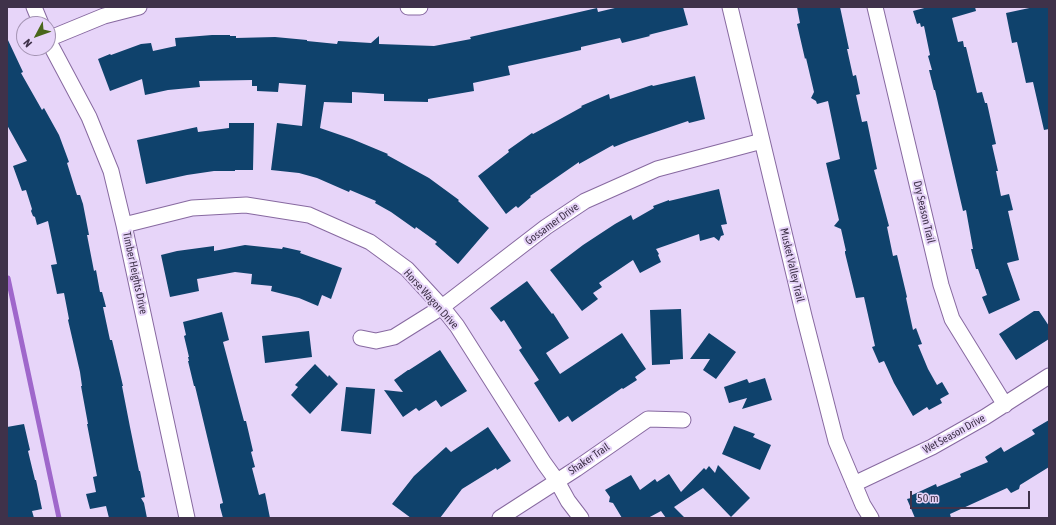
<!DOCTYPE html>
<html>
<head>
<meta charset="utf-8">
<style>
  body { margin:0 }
  #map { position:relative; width:1056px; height:525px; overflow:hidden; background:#e7d5f9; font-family:"Asap Condensed",sans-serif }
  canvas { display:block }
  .frame { position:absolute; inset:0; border:8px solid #3f324a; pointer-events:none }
  .north { position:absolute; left:16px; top:16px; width:40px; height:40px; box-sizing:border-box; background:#e7d5f9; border:1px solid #a494b3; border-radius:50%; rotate:229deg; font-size:11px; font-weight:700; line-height:16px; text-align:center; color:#3f324a }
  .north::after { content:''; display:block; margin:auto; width:14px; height:18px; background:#49671b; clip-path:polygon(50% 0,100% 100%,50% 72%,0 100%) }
  .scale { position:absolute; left:910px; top:491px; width:120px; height:18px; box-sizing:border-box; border:2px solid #3f324a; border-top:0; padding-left:5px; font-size:12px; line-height:14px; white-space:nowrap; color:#3f324a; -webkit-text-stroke:3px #e7d5f9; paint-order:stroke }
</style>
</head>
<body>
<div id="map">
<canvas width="1056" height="525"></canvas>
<div class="frame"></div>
<div class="north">N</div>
<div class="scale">50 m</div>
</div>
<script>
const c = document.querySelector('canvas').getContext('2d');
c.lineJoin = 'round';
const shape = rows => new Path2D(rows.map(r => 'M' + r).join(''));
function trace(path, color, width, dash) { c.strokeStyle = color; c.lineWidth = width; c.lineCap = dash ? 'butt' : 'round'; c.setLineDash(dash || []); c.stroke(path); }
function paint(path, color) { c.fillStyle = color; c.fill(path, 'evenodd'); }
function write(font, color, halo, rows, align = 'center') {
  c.font = font + ' "Asap Condensed",sans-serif'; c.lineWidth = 4; c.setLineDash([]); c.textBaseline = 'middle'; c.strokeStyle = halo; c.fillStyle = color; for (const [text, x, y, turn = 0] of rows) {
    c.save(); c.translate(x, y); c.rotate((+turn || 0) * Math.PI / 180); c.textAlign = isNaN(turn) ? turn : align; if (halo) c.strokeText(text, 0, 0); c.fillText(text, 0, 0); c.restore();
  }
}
trace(shape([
  [8,278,59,518]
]), '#9f67cb', 5);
paint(shape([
  [619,7,683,7,688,25,652,34,649,35,650,36,622,43,620,38,581,47,581,50,508,66,510,75,473,83,474,91,428,99,428,102,384,101,384,94,352,92,352,103,324,102,320,128,352,139,388,154,387,155,429,178,459,200,458,201,489,228,458,264,435,244,437,242,416,227,415,229,391,212,375,203,376,201,350,190,349,192,317,178,299,173,271,170,277,123,302,126,306,85,279,83,278,92,257,91,257,86,252,86,252,80,199,81,200,87,168,90,145,95,142,79,110,91,98,59,110,54,111,55,141,44,151,43,153,51,176,46,175,38,212,35,230,35,230,36,236,36,236,38,275,37,307,40,307,41,337,44,338,41,371,43,379,36,379,44,434,46,471,39,470,37,597,8,598,12],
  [797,7,840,7,849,49,847,49,853,76,856,75,860,94,856,95,862,122,867,121,877,169,874,170,889,226,887,227,893,256,897,255,907,297,906,298,913,330,916,328,922,344,918,345,928,369,937,385,942,382,949,394,940,399,942,403,929,410,927,407,913,416,894,383,884,361,879,363,872,347,875,346,864,297,856,298,845,253,845,251,846,251,841,229,834,226,839,220,826,163,840,159,828,101,817,104,816,101,811,98,814,92,806,58,805,59,797,24,800,23],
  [928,7,975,7,976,11,952,18,958,42,963,41,964,47,966,47,977,93,982,92,985,103,987,103,996,144,992,145,998,171,996,171,1001,196,1009,194,1013,210,1008,211,1019,260,1007,263,1020,300,989,314,982,297,987,295,978,269,976,269,971,249,973,249,966,210,963,211,935,90,934,90,929,70,932,70,928,56,930,55,924,26,921,27,920,23,917,24,913,11],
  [1034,7,1049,7,1049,129,1044,130,1033,82,1026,83,1017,42,1012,43,1006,13],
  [7,38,23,72,21,73,42,110,44,108,59,135,69,162,67,163,77,195,80,195,83,204,89,235,87,235,94,271,96,270,100,292,102,292,106,307,103,307,110,340,112,340,123,386,122,386,130,427,139,471,140,471,145,497,141,498,144,503,147,518,109,518,106,506,90,509,86,494,96,492,93,477,97,476,87,424,88,424,81,386,82,386,80,372,68,320,69,319,64,293,57,294,51,265,57,264,48,221,37,225,35,217,33,216,31,211,32,209,26,190,22,191,13,166,27,161,7,125],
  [695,76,705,119,689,123,688,121,629,141,614,147,613,145,579,164,579,162,530,196,531,197,518,208,516,206,506,214,478,176,509,152,508,150,532,133,533,134,582,107,581,106,609,94,610,99,652,85,653,86],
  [229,123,254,123,253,170,235,170,235,171,214,171,187,175,146,184,137,140,197,127,198,132,229,128],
  [719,189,727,224,721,225,724,235,721,236,719,241,714,237,700,241,699,234,656,249,659,254,658,255,661,262,640,273,633,260,599,283,602,287,593,293,598,299,582,311,550,270,583,245,615,224,631,215,633,220,654,208,653,206,669,200,669,201],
  [245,245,282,249,283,247,301,251,300,253,342,268,331,299,322,295,318,306,299,298,271,291,272,286,251,284,252,274,235,272,197,279,199,291,170,297,161,255,177,251,214,246,214,251],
  [527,281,552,314,553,313,569,338,546,353,560,374,622,333,646,369,635,377,637,380,623,389,622,388,572,422,568,416,559,422,534,383,539,380,519,350,522,348,504,320,501,322,490,308],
  [681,309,683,359,670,360,670,364,652,365,650,310],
  [1034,311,1039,311,1049,326,1049,339,1016,360,999,334],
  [222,312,229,340,223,342,244,421,246,421,253,451,251,452,255,467,252,468,259,495,265,493,270,518,223,518,220,507,220,504,223,503,195,386,194,386,188,361,189,361,188,357,189,357,184,336,186,335,183,322],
  [309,331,312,357,265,363,262,336],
  [709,333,736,352,716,379,703,370,710,359,690,359],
  [440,350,467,391,441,407,436,400,419,411,416,408,403,417,384,390,403,392,394,380,408,370,409,370],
  [315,364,328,377,329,375,338,384,310,414,291,395,298,387,295,385],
  [765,378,772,400,742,409,747,398,729,403,724,387,747,379,749,383],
  [346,387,375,389,371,434,341,431],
  [1049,420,1049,467,1020,485,1019,489,1011,493,1007,488,950,514,951,518,915,518,907,499,911,498,910,496,936,484,937,487,961,477,960,474,988,462,985,457,1001,447,1004,452,1035,434,1032,430],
  [24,424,30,450,28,451,35,480,36,480,42,509,32,511,34,518,7,518,7,427],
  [734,426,755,434,753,437,771,445,760,470,722,454],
  [488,427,511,461,497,470,496,468,462,489,440,518,411,518,392,504,414,476,446,447,451,452],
  [718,465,750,498,731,517,703,488,674,507,685,518,666,518,661,511,648,518,622,518,613,503,609,502,610,497,605,490,631,475,640,490,655,479,657,482,669,474,681,492,704,468,706,470,709,466,715,473]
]), '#0f426c');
const minor = shape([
  [34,7,41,24],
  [408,7,420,7],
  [730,7,804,316,836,441,863,505,871,518],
  [875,7,941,285,952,319,1005,405],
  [48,39,104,16,139,7],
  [48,40,89,117,111,171,124,225,187,518],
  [124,225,192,208,246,205,309,215,370,242,407,269,442,307,457,326,544,463,557,481,568,501,581,518],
  [361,338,376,341,394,337,442,307,546,227,585,201,657,169,762,141],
  [854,484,932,447,985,417,1049,376],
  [500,518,576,469,648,419,683,420]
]);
trace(minor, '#8769a0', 17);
trace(minor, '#fff', 15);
write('11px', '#3f324a', '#e7d5f9', [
  ["Dry Season Trail",924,212,77],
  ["Gossamer Drive",552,224,-36],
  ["Musket Valley Trail",792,265,77],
  ["Timber Heights Drive",135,273,78],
  ["Horse Wagon Drive",431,299,48],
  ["Wet Season Drive",954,434,-29],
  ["Shaker Trail",589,459,-34]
]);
</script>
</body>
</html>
